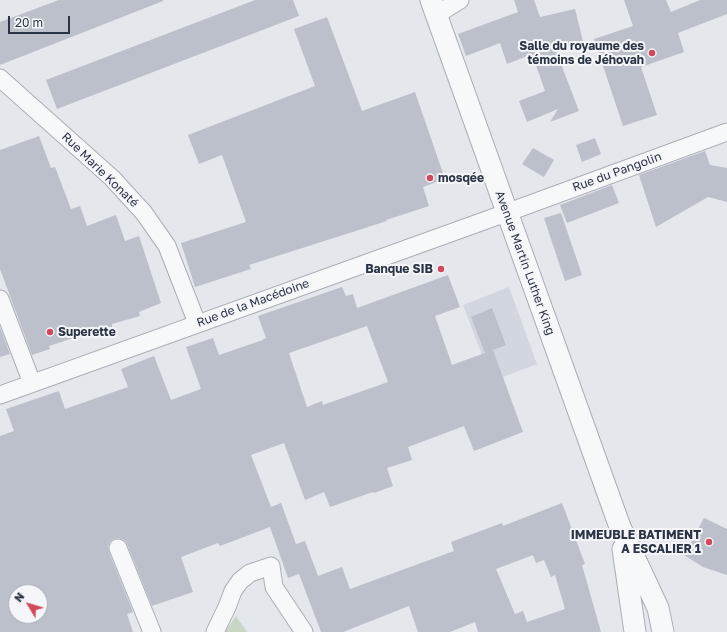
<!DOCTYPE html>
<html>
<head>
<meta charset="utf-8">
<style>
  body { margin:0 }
  #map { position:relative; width:727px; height:632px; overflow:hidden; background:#e4e7ec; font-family:"Golos Text",sans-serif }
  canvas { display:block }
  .north { position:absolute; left:8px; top:584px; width:40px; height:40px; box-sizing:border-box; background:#f4f6f9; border:1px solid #a4a8b1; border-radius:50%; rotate:308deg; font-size:11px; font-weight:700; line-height:16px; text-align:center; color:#2b3445 }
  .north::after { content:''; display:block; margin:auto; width:14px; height:18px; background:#d1495b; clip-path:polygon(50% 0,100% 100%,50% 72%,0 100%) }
  .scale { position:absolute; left:8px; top:16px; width:62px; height:18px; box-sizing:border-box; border:2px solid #2b3445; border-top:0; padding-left:5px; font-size:12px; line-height:14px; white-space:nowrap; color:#2b3445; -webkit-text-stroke:3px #f4f6f9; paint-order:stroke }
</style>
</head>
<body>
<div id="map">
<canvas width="727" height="632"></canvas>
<div class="north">N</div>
<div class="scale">20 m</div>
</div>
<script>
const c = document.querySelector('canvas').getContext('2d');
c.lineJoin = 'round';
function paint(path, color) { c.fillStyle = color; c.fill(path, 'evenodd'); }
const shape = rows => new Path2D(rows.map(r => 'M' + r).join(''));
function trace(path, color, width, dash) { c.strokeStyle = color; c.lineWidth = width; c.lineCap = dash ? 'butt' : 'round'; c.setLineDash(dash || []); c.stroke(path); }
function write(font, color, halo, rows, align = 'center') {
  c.font = font + ' "Golos Text",sans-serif'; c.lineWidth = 4; c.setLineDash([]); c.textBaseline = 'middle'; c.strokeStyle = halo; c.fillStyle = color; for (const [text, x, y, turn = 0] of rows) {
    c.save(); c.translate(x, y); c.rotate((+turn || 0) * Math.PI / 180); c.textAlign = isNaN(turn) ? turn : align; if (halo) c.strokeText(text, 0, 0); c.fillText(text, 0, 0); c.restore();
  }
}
paint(shape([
  [509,287,537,364,492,381,463,305]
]), '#d2d6de');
paint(shape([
  [236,616,247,632,225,632]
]), '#c9d6c5');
paint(shape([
  [59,0,163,0,163,1,0,65,0,22],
  [255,0,293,0,299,16,57,109,46,80],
  [514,0,534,0,540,17,575,9,583,41,556,51,579,111,550,122,558,109,527,122,519,101,545,91,532,54,507,64,500,43,466,56,458,34,518,12],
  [624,0,666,0,671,12,700,0,727,0,727,14,678,33,684,52,641,67,657,115,623,126,594,39,633,26],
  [327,17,362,111,415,92,445,179,423,187,429,206,386,220,387,221,249,265,251,269,195,287,181,243,246,222,222,155,199,164,188,135,315,86,294,29],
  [39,136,51,168,55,167,71,209,80,206,87,226,116,215,125,241,139,236,161,303,139,312,140,316,112,324,112,327,91,334,91,332,49,346,50,349,32,355,0,269,0,150],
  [595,138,601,154,582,162,576,145],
  [533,148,554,160,544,177,522,164],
  [705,151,710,165,727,168,727,202,708,197,656,227,639,175],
  [612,185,619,203,567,223,560,205],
  [561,213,582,275,565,281,544,218],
  [448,275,460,307,435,316,452,365,493,350,523,432,474,451,464,426,408,447,412,460,387,468,393,486,374,493,373,492,330,507,324,492,305,500,284,443,251,455,271,507,281,503,296,544,305,541,318,576,342,567,350,589,454,551,451,542,502,523,503,526,562,503,585,564,582,565,601,632,478,632,475,622,450,632,418,632,409,606,343,632,321,632,299,574,288,578,270,527,220,546,218,543,181,557,193,592,152,606,127,544,124,540,119,538,114,539,110,542,108,546,109,552,133,612,127,614,133,632,0,632,0,436,14,431,6,409,59,391,65,409,128,387,121,369,154,356,171,400,201,389,186,347,213,338,219,355,263,340,263,339,266,338,258,316,342,287,346,296,353,294,357,308],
  [367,326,388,382,323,405,322,401,307,407,289,353],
  [533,555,536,563,544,560,551,577,555,575,565,609,527,622,523,611,515,614,496,569],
  [16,592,40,592,40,616,16,616],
  [492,308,506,345,485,353,471,317],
  [0,327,10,354,0,357],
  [704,518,727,529,727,575,703,567,684,555]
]), '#bbc0ca');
const minor = shape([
  [436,15,460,0],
  [0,78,112,178,144,213,167,246,197,323],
  [0,299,32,383],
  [0,395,506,213,727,132],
  [118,548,152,632],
  [215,632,227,607,233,591,240,581,250,573,271,566,274,587,304,632]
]);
const tertiary = shape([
  [431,0,620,527,658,608,663,632],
  [623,549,635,632]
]);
trace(minor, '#a9aeb7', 19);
trace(tertiary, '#a9aeb7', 23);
trace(minor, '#f7f8fa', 17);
trace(tertiary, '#f7f8fa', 21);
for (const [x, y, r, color] of [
  [652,53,4,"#d1495b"],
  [430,178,4,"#d1495b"],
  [441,269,4,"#d1495b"],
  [50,332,4,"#d1495b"],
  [709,542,4,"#d1495b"]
]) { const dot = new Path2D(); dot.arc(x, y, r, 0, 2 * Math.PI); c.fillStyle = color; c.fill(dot); trace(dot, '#f4f6f9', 1.5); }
write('bold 12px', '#2b3445', '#f4f6f9', [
  ["Salle du royaume des",644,46],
  ["témoins de Jéhovah",644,60],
  ["mosqée",438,178,"left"],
  ["Banque SIB",433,269],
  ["Superette",58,332,"left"],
  ["IMMEUBLE BATIMENT",701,535],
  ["A ESCALIER 1",701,549]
], 'right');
write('12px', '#2b3445', '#f4f6f9', [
  ["Rue Marie Konaté",100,170,44],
  ["Rue du Pangolin",617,172,-20],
  ["Avenue Martin Luther King",525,263,70],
  ["Rue de la Macédoine",253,303,-20]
]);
</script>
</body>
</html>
